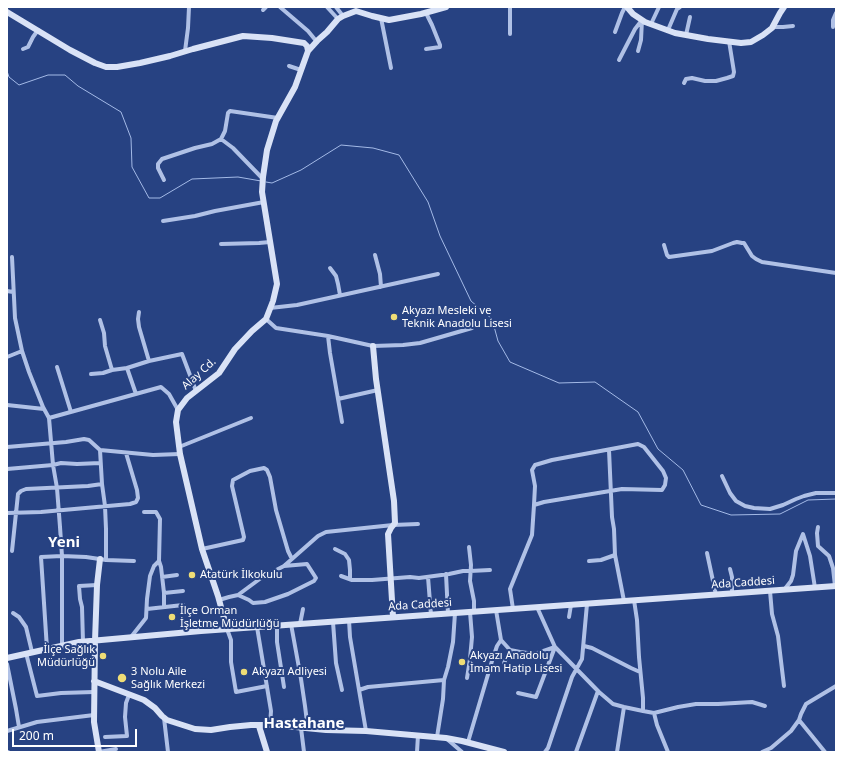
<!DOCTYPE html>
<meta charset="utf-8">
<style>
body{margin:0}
#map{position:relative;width:843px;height:759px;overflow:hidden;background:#274282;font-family:"Noto Sans",sans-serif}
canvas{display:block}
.frame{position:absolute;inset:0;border:8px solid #fff;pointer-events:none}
.scale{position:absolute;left:12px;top:729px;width:125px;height:18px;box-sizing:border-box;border:2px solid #fff;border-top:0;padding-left:5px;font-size:12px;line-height:14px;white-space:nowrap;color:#fff;-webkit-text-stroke:3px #274282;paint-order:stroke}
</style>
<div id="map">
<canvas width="843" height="759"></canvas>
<div class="frame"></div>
<div class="scale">200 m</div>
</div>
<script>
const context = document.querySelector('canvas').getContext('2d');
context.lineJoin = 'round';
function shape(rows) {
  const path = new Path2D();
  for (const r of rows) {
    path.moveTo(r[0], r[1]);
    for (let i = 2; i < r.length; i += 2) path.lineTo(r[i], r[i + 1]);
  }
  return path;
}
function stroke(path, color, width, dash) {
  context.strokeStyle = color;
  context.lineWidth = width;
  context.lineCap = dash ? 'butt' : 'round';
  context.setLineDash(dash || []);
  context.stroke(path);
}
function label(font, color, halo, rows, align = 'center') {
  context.font = font + ' "Noto Sans",sans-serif';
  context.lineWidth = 4;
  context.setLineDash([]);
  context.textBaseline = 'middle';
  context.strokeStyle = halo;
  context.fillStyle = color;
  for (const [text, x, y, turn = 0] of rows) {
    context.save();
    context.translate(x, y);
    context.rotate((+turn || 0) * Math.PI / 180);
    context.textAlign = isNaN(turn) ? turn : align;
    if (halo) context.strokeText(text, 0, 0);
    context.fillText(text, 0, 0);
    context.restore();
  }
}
const stream = shape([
 [7,71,9,77,19,85,48,75,65,75,78,86,121,112,131,138,132,167,149,198,160,198,192,179,238,177,261,181],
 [266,182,272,183,301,170,341,145,373,148,399,155,428,202,440,236,471,301,492,319,498,341,510,362,559,383,595,382,638,412,658,449,683,470,701,505,731,515,780,514,808,500,836,499]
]);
const street = shape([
 [280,7,308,31,317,42],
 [327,7,338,19],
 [336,7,343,16],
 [263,10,266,7],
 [381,18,391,68],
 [651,24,659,7],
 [773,27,783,27,793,26],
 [833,27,833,20,836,13],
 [668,30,677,9,680,7],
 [615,32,622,13,625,7],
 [510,34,510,7],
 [686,35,690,17],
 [23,49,28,47,33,37,38,30],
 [426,49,440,47,440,45,432,25,426,13],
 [185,51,188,28,189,7],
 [638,51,641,40,642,20],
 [619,60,635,29,642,20],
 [289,66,301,70],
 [684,83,686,79,692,78,705,81,716,81,727,78,733,76,734,72,729,41],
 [221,139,233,148,263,179],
 [164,180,158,168,158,164,162,159,195,148,212,144,221,139,225,131,228,113,230,111,278,118],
 [163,221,195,216,215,211,264,202],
 [221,244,259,243,270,242],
 [664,245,667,255,669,257,712,251,733,243,737,242,742,243,744,243,752,256,756,259,762,262,836,273],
 [375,255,380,274,381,287],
 [12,257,15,318,22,351,29,372,43,407,49,418,53,465,57,488,60,527,62,556,62,646],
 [330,268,336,276,338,284,340,295],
 [7,291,13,292],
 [270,308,297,305,438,274],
 [139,312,138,319,139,327,149,361],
 [266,319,276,328,328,336,373,346,403,345,420,343,472,328],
 [100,320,104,333,105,346,112,370],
 [328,336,330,353,342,422],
 [7,357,22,351],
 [57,367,71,412],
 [127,368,136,394],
 [91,374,103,373,112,370,127,368,149,361,182,354,196,391],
 [338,399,378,390],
 [7,405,44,409],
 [49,418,161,387,169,394,178,410],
 [7,447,66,442,84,439,89,440,100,450,153,455,180,454],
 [179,447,251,418],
 [100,450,102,484,105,506,106,529,106,560],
 [609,450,612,517,614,529,615,555,624,601],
 [7,469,53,465,61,463,77,464,100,463],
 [722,476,730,493,736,501,745,506,754,508,770,509,783,505,796,499,804,496,816,493,836,493],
 [7,513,41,512,130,504,136,502,138,498,137,490,126,453],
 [818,527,817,533,818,546,829,556,833,568,835,586],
 [469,547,471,565,470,581,474,601,474,612],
 [202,549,243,540,244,537,232,486,233,480,250,471,264,468,267,470,270,477,276,510,288,551,292,559],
 [335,549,345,554,349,560,350,570,350,579],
 [12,551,18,494,21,491,26,489,88,486,102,484],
 [707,553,716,595],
 [159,561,161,567,164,593,164,607],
 [589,561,601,560,615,555],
 [730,569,732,577,732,594],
 [446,574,448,614],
 [341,576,352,580,372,580,410,577,419,578,449,574,463,571,470,571,490,570],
 [162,577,177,575],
 [428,577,431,615],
 [784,590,791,581,793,575,796,551,803,534,810,556,815,588],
 [770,591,772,614,778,636,784,686],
 [164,593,183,591],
 [238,595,249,600,253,603,265,602,288,594,314,581,316,578,307,564,284,566],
 [219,600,229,597,238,595,261,578,284,566,318,536,326,532,393,525,418,524],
 [634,600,637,620,639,657,643,698,643,711,654,713,657,725,668,752],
 [537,607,555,647,599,692,613,704,624,707,643,711],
 [147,609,183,605],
 [513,609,510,589,532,535,534,505,535,486,532,470,535,465,552,460,638,444,644,447,663,471,666,478,665,485,662,490,622,489,544,502,534,505],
 [496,610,501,640,510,650,520,652,535,654,555,647],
 [13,613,19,617,26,627,32,652],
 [569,617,571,605],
 [349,620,350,637,366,731],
 [333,622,336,663,342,690],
 [291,624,301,679,305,706,307,722,305,729],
 [300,624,303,609],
 [277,625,277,642,284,687],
 [257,627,271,711,270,725],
 [227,629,231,640,231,662,236,692,267,686],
 [131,637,146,618,147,599,150,576,154,566,159,561,160,519,156,512,144,512],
 [83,642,82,607,80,599,79,586,97,585],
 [584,646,592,648,631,668,640,672],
 [47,649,41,557,62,556,86,557,106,560,134,561],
 [26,653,37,696,61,693,94,692],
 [504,663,510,650],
 [7,664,16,709,19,727],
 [467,678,470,659,472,637,470,612],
 [359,690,368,687,444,680],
 [518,693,536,697,555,647],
 [654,713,678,707,696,704,718,704,752,702,765,706],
 [164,718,168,752],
 [799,720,825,752],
 [301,728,304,752],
 [7,731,37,722,94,715],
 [105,737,127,736,125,717,126,703,129,695],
 [437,737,443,699,444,680,448,667,453,642,455,613],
 [447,739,462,752],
 [468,742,492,661,497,646,501,640],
 [7,752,8,752],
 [99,752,116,749],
 [417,752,418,735],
 [545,752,548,748,572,677,582,659,587,604],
 [576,752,598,691],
 [617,752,624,707],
 [762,752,771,748,791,731,799,720,801,714,806,704,836,686]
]);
const secondary = shape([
 [627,7,633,14,645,22,675,33,708,39,741,43,751,42,763,35,772,28,780,13,784,7],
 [7,12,70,50,95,63,106,67,117,67,140,63,170,56,193,49,243,36,272,38,304,43,307,46,308,51],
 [373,346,376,379,394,501,395,523,391,528,388,534,393,617],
 [227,629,218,596,202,549,180,454,176,422,178,410,187,398,219,373,235,349,252,331,266,319,273,301,277,284,262,192,263,177,267,150,276,121,295,87,308,51,318,40,327,32,338,19,343,16,356,11,372,16,389,20,421,14,446,7],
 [7,658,79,642,201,631,836,586],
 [94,681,144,700,155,708,162,716,167,720,195,729,211,730,230,727,251,725,275,725,326,730,366,731,446,738,462,741,504,752],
 [259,726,267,752],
 [99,752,94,722,95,641,97,585,100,559]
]);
const markers = [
 [394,317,4,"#efdd76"],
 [192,575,4,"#efdd76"],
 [172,617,4,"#efdd76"],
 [103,656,4,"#efdd76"],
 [462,662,4,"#efdd76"],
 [244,672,4,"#efdd76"],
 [122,678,5,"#efdd76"]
];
const poiNames = [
 ["Akyazı Mesleki ve",402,311],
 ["Teknik Anadolu Lisesi",402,324],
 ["Atatürk İlkokulu",200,575],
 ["İlçe Orman",180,611],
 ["İşletme Müdürlüğü",180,624],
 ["İlçe Sağlık",95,650,"right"],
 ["Müdürlüğü",95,663,"right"],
 ["Akyazı Anadolu",470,656],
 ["İmam Hatip Lisesi",470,669],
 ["3 Nolu Aile",131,672],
 ["Sağlık Merkezi",131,685],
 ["Akyazı Adliyesi",252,672]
];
const streetNames = [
 ["Alay Cd.",199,374,-42],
 ["Ada Caddesi",743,583,-4],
 ["Ada Caddesi",420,605,-4]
];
const districtNames = [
 ["Yeni",64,543],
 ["Hastahane",304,724]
];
stroke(stream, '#a4bae7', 1);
stroke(street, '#b0c1e6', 4);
stroke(secondary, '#d9e2f6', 6);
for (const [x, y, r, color] of markers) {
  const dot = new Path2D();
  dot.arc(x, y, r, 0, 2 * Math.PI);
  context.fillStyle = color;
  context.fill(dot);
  stroke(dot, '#274282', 1.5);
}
label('11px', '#fff', '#274282', poiNames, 'left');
label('11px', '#fff', '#274282', streetNames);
label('bold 15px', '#fff', '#274282', districtNames);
</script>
